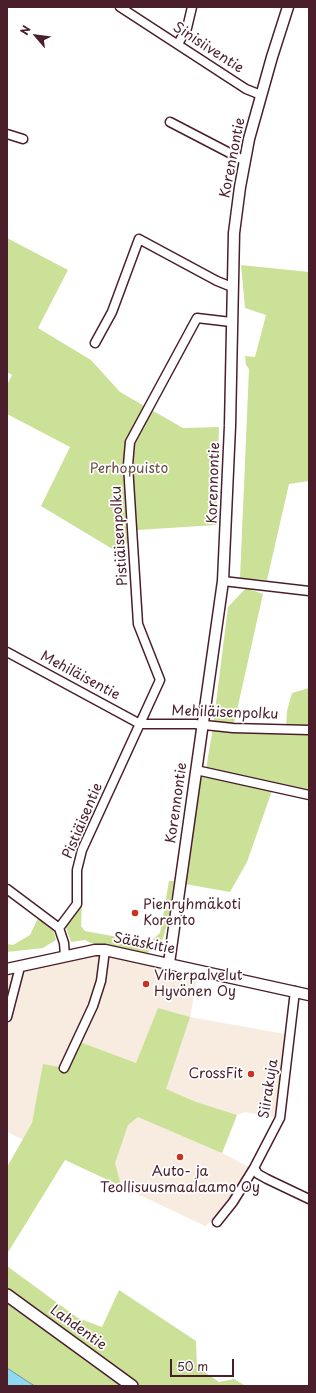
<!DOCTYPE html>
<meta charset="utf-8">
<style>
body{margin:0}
#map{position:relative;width:316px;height:1393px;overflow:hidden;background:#fff;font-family:"Playpen Sans",sans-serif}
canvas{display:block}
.frame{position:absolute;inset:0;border:8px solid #4a1f2b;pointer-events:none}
.north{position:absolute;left:16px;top:16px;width:40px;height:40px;-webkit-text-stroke:3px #fff;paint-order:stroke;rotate:298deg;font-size:11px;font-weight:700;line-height:16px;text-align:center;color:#4a1f2b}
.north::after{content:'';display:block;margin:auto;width:14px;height:18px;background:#4a1f2b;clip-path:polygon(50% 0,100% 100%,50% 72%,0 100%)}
.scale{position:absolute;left:170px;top:1359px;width:64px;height:18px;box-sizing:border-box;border:2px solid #4a1f2b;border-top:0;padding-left:5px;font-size:12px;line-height:14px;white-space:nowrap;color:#4a1f2b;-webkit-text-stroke:3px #fff;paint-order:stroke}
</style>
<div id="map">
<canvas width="316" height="1393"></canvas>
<div class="frame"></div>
<div class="north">N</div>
<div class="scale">50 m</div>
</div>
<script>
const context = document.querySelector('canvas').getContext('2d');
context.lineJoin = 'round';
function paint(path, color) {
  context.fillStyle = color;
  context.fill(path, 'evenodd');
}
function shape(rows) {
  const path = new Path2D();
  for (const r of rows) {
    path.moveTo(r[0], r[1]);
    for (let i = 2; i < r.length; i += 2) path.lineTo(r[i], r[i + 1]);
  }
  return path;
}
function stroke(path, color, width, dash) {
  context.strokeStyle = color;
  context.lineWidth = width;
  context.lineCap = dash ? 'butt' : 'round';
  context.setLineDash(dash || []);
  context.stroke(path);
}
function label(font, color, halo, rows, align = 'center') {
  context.font = font + ' "Playpen Sans",sans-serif';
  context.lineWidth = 3.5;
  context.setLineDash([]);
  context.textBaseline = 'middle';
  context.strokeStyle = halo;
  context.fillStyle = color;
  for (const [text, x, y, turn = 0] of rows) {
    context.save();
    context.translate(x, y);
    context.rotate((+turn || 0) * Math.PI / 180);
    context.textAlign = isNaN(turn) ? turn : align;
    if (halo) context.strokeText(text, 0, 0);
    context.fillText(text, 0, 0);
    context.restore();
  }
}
const built = shape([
 [95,950,199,970,190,1017,285,1034,277,1118,245,1112,237,1115,222,1153,251,1168,219,1215,205,1226,7,1132,7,969]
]);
const green = shape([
 [7,238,68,270,38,328,91,360,120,392,183,428,219,427,216,525,137,530,119,553,41,506,70,447,7,414,7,385,12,375,7,372],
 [241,265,309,272,309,481,289,484,267,580,240,578,249,369,246,365,245,356,255,357,266,315,245,308],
 [246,588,263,594,233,728,286,729,287,711,292,693,309,688,309,792,274,785,247,862,230,892,185,884,200,779,205,775,213,727,228,607],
 [169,881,174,881,168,921,162,942,157,947,151,947,148,953,93,944,85,940,71,942,64,922,77,904,82,904,81,926,85,931,145,942,151,941,160,933],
 [38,918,53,929,56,940,43,948,7,952,7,944,13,945,30,935],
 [158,1008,190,1017,166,1089,196,1102,237,1115,222,1153,138,1117,128,1125,115,1163,121,1186,65,1160,7,1254,7,1167,32,1123,43,1064,64,1068,77,1041,136,1063],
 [7,1266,78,1318,102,1327,119,1290,196,1341,197,1367,219,1382,234,1379,246,1386,35,1386,7,1368]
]);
const water = shape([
 [7,1368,30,1383,35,1386,7,1386,7,1368]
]);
const minor = shape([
 [120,7,246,89,261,95],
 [178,44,187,28,192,7],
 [170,122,245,161],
 [7,134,23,139],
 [95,343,112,312,139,239,217,281,232,287],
 [223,581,309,591],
 [7,652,140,724,195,724,233,728,309,730],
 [196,770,309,795],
 [7,889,59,928,64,943,65,956],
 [59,928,77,904,77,870,82,850,160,680,138,624,128,465,130,442,197,318,231,322],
 [7,1017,20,967],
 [64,1068,93,1006,101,981,105,950],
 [254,1168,258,1174,267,1179,309,1199],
 [217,1222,233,1202,254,1168,280,1118,295,991]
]);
const tertiary = shape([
 [169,963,223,581,230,426,234,233,240,187,249,139,272,57,288,7],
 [7,969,95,950,105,950,309,995]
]);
const secondary = shape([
 [7,1295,132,1386]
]);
const markers = [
 [135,913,4,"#c8321e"],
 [146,984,4,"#c8321e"],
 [251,1074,4,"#c8321e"],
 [180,1157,4,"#c8321e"]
];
const streetNames = [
 ["Sinisiiventie",208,48,33],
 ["Korennontie",233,158,-79],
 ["Korennontie",214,483,-88],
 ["Pistiäisenpolku",120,536,-94],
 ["Mehiläisentie",80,676,28],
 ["Mehiläisenpolku",225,713,2],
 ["Korennontie",177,803,-82],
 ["Pistiäisentie",83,821,-67],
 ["Sääskitie",144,944,11],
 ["Siirakuja",269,1089,-81],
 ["Lahdentie",78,1328,36]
];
const parkNames = [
 ["Perhopuisto",129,469]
];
const poiNames = [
 ["Pienryhmäkoti",143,905],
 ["Korento",143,921],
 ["Viherpalvelut",154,976],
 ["Hyvönen Oy",154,992],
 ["CrossFit",243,1074,"right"],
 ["Auto- ja",180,1172,"center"],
 ["Teollisuusmaalaamo Oy",180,1188,"center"]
];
paint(built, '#f7ecdf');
paint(green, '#cbe197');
paint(water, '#8fd9f0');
stroke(water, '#738fa1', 1);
stroke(minor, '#4a1f2b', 11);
stroke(tertiary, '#4a1f2b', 13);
stroke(secondary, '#4a1f2b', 14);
stroke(minor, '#fff', 8);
stroke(tertiary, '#fff', 10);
stroke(secondary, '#fff', 11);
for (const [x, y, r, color] of markers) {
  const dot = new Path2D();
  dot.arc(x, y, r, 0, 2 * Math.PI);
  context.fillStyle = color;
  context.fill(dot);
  stroke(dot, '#fff', 1.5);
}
label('14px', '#4a1f2b', '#fff', streetNames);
label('14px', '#6a5046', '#fff', parkNames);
label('14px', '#4a1f2b', '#fff', poiNames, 'left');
</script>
